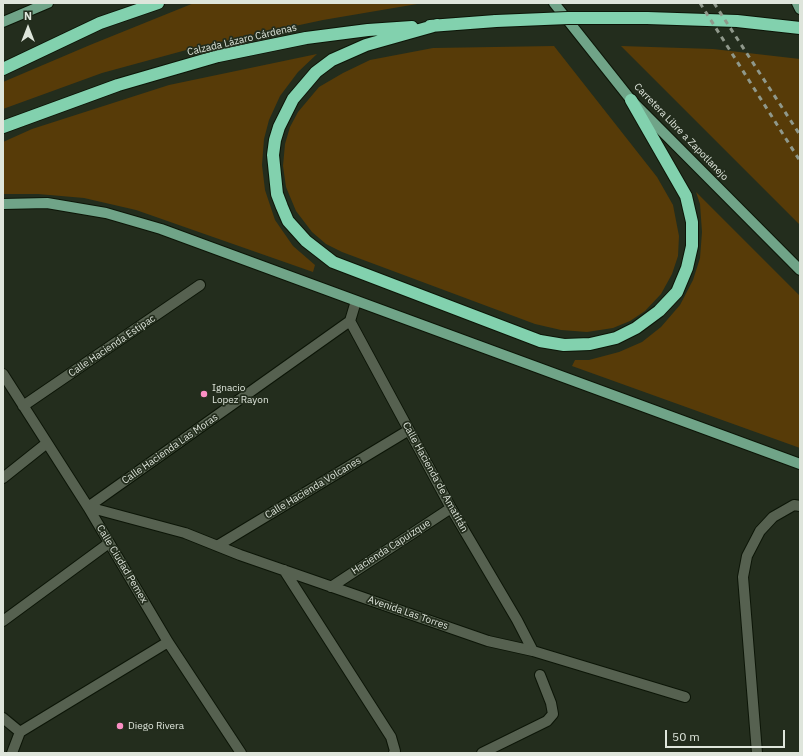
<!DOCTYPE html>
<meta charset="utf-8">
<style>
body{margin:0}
#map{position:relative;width:803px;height:756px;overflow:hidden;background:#232d1d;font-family:"IBM Plex Sans",sans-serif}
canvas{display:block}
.frame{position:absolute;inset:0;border:4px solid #dee5db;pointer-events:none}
.north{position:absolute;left:8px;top:8px;width:40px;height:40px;-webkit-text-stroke:3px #232d1d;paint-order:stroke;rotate:0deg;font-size:11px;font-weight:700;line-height:16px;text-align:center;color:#dee5db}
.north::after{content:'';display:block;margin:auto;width:14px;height:18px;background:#dee5db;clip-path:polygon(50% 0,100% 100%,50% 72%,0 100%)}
.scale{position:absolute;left:665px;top:730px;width:120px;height:18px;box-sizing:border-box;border:2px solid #dee5db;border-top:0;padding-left:5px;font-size:12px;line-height:14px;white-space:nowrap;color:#dee5db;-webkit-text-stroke:3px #232d1d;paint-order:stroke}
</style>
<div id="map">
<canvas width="803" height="756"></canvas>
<div class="frame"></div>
<div class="north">N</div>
<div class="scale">50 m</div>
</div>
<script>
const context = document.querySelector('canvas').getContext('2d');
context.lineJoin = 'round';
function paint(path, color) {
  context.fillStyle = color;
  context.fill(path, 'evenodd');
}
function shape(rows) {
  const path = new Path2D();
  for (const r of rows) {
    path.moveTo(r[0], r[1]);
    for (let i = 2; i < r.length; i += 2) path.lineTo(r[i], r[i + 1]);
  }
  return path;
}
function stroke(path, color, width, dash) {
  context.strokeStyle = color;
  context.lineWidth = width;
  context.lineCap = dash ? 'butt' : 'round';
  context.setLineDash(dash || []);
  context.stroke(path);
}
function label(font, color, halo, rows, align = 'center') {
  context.font = font + ' "IBM Plex Sans",sans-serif';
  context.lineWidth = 3.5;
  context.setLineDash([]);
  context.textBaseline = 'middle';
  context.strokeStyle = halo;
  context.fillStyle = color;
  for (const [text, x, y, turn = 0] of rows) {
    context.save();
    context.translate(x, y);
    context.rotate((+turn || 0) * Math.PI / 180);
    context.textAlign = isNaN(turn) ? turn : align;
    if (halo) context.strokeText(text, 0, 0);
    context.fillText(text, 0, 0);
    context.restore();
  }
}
const green = shape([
 [194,3,423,3,323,20,201,46,102,73,3,109,3,82,90,45],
 [554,46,657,177,673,205,679,236,678,256,672,274,661,294,645,311,630,321,613,328,587,332,561,330,535,324,342,252,326,244,312,232,296,211,286,187,283,166,285,144,290,127,298,112,319,87,343,73,370,60,433,48],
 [621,46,713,49,800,59,800,225],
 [317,54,298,72,280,96,269,120,264,139,262,165,265,190,275,220,293,246,315,265,313,272,136,210,84,198,38,194,3,194,3,142,32,129,169,85],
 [696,192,800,296,800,448,572,366,575,360,589,360,619,352,642,342,661,327,680,305,693,280,700,258,702,232,700,204]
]);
const minor = shape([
 [356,301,350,321,451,508,517,620,533,651],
 [3,374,88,507,168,642,241,753],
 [23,406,200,285],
 [3,478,47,443],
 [88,507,185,533,240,555,488,641,533,651,685,697],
 [88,507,350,321],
 [217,546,409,430],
 [284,570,391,737,395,751,394,753],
 [331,587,451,508],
 [3,621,109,543],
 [3,718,20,732],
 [20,732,168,642],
 [12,753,20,732],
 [482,753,547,721,553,714,551,703,540,675],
 [757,753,743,577,747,556,760,531,773,517,794,505,800,506]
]);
const major = shape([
 [554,3,631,100,800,270],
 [797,3,800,9],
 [3,22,48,3],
 [3,204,47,203,106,213,161,229,800,464]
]);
const highway = shape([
 [647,18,737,21,800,28],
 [437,25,366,45,332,60,316,72,293,99,279,127,275,140,273,155,277,194,282,207,288,221,306,241,333,262,540,341,564,345,590,344,616,338,636,328,659,311,677,292,687,268,692,246,692,222,686,196,631,100],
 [430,26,496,21],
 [3,69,100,23,158,3],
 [3,127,118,85,218,56,306,38,368,30,412,27]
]);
const rail = shape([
 [700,3,800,161],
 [714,3,800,135]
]);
const highwayBridge = shape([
 [496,21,568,18,647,18]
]);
const markers = [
 [204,394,4,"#fb8fc4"],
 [120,726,4,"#fb8fc4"]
];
const streetNames = [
 ["Calzada Lázaro Cárdenas",242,40,-13],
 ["Carretera Libre a Zapotlanejo",681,132,46],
 ["Calle Hacienda Estipac",112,346,-34],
 ["Calle Hacienda Las Moras",170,449,-35],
 ["Calle Hacienda de Amatitán",435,477,61],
 ["Calle Hacienda Volcanes",313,488,-31],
 ["Hacienda Capuizque",391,547,-33],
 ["Calle Ciudad Pemex",122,564,59],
 ["Avenida Las Torres",408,613,19]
];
const poiNames = [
 ["Ignacio",212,388],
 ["Lopez Rayon",212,400],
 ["Diego Rivera",128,726]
];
paint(green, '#573b08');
stroke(minor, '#0c1507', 12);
stroke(major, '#0c1507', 12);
stroke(highway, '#0c1507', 14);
stroke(minor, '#566150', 10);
stroke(major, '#70a488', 10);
stroke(highway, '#82d1ae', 12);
stroke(rail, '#8f988b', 3, [5, 5]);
stroke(highwayBridge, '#0c1507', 14, []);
stroke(highwayBridge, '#82d1ae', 12);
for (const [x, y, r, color] of markers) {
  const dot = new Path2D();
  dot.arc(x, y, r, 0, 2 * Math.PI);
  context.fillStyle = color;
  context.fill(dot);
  stroke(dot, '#232d1d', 1.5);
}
label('10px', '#dee5db', '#232d1d', streetNames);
label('10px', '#dee5db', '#232d1d', poiNames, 'left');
</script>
